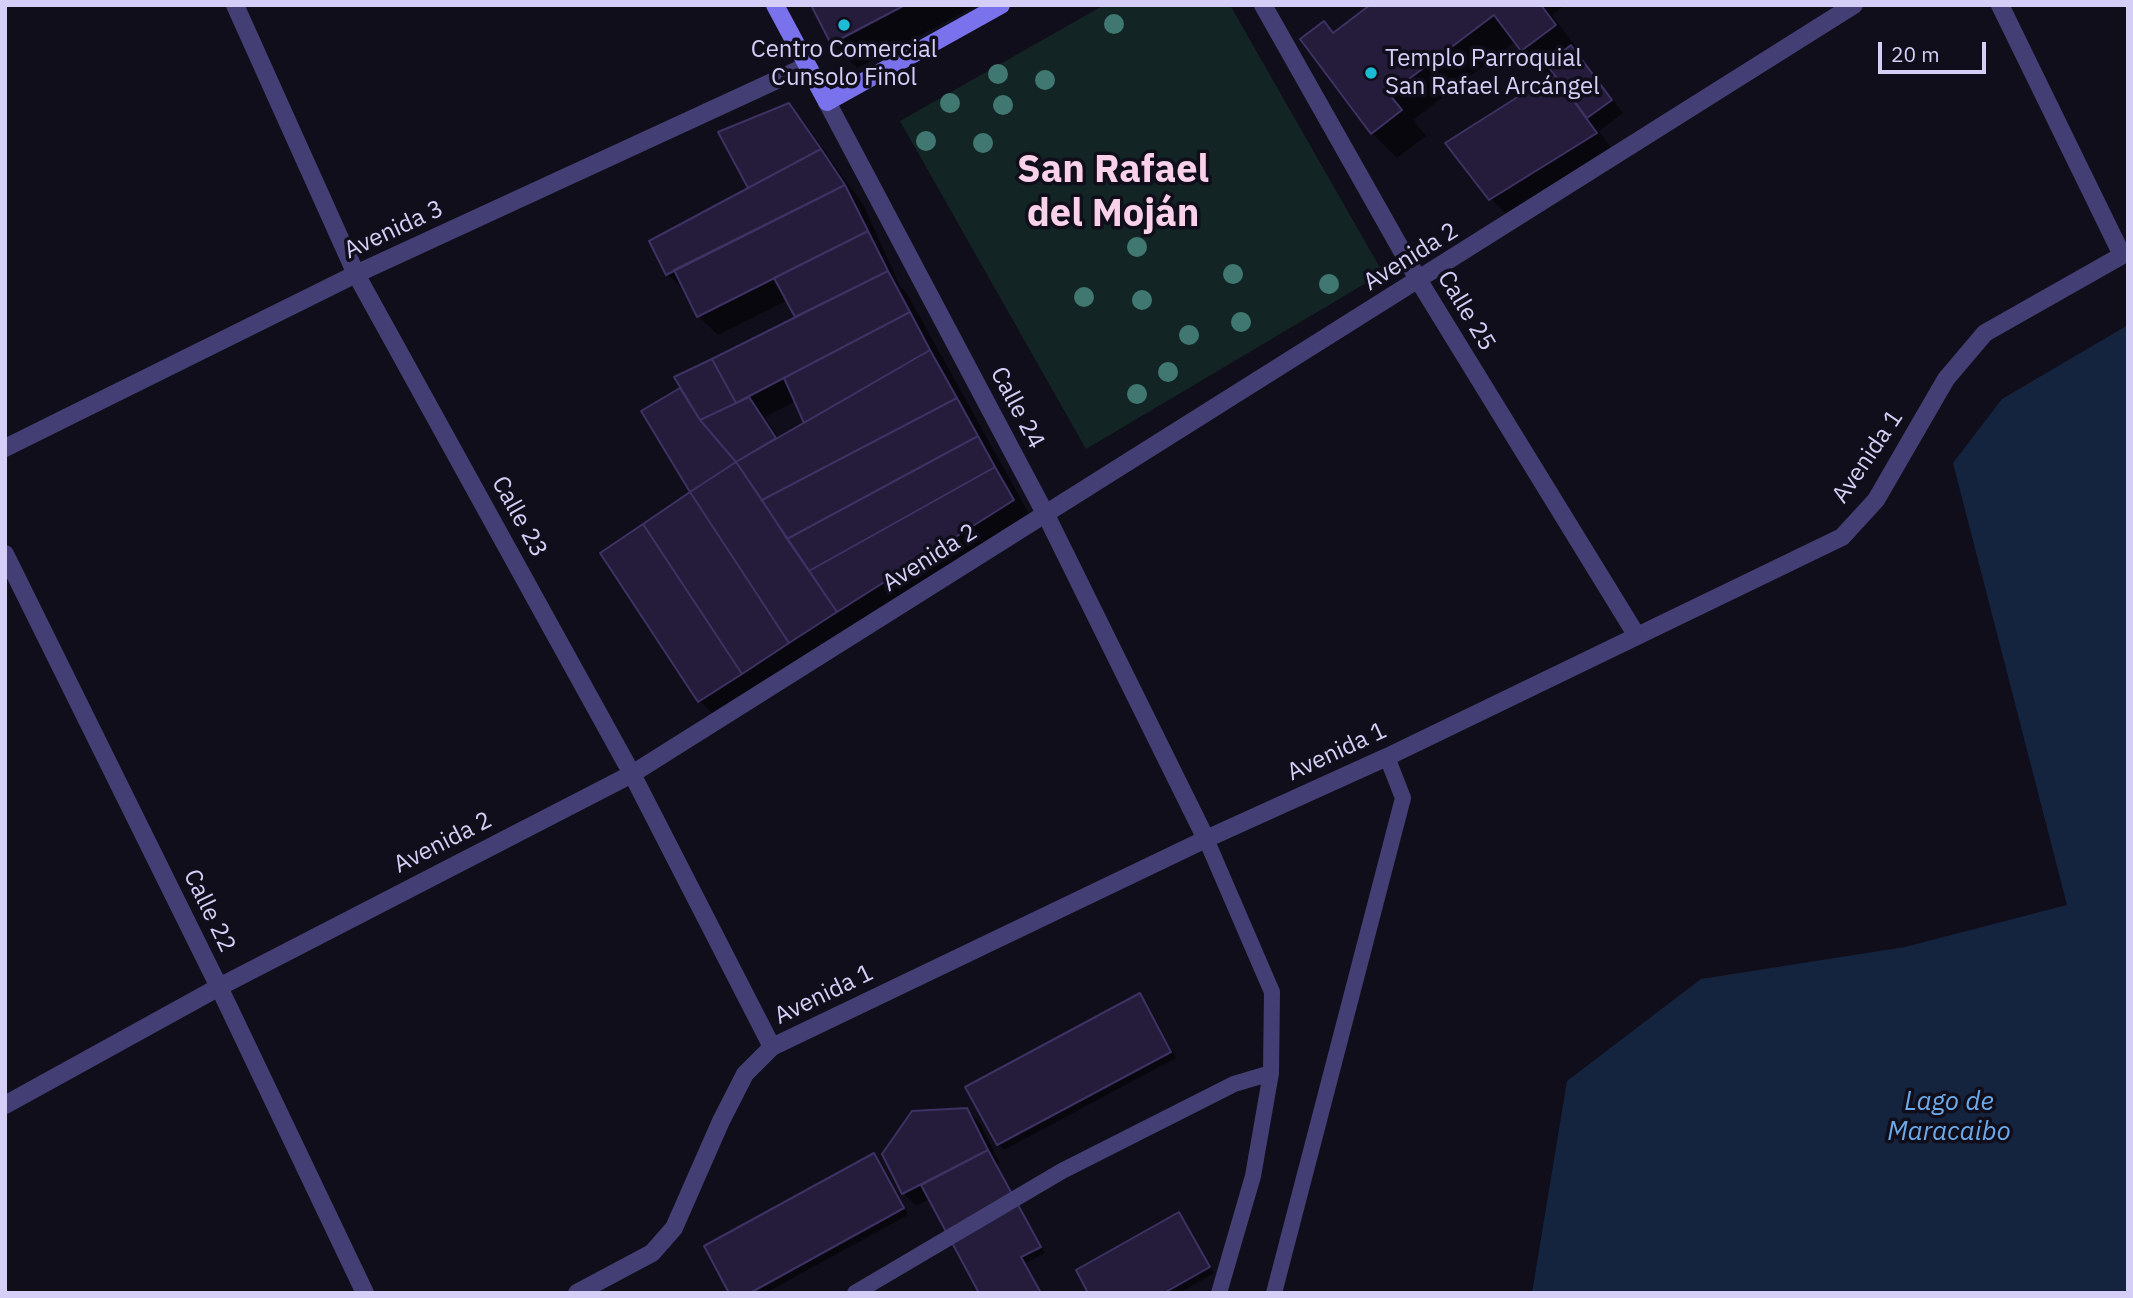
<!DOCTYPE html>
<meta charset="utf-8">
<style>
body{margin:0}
#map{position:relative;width:2133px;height:1298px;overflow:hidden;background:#110e1b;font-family:"IBM Plex Sans",sans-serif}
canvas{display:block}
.frame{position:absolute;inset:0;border:7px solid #d5cff8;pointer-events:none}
.scale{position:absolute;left:1878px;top:42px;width:108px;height:32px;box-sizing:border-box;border:4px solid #d5cff8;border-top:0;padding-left:9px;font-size:21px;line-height:24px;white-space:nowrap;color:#d5cff8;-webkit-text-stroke:5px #110e1b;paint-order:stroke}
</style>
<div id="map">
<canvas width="2133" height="1298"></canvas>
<div class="frame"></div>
<div class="scale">20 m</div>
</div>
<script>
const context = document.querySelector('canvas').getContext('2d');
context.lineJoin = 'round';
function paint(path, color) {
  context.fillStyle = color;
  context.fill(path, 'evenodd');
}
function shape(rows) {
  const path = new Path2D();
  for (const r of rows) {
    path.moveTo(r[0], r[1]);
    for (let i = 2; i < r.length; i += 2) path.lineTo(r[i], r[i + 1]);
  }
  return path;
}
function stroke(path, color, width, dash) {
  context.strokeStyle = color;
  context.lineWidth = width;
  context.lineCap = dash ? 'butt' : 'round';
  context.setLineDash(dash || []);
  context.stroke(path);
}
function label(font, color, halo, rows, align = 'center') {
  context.font = font + ' "IBM Plex Sans",sans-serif';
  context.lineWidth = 7;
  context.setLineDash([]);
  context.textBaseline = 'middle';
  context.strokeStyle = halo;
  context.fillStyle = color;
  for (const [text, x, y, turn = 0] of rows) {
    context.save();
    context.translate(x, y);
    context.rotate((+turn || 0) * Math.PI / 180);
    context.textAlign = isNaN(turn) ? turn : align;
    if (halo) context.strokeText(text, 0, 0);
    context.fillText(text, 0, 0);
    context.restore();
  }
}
const green = shape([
 [1104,5,1230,5,1383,273,1086,449,900,121]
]);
const water = shape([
 [2128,325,2128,1293,1532,1293,1567,1081,1701,979,1905,947,2067,905,1953,463,2002,399]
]);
const shadow = shape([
 [813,5,978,5,857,68,832,43],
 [1373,5,1565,5,1552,15,1579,51,1577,53,1623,113,1599,131,1615,153,1510,218,1491,199,1448,144,1557,75,1553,71,1548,75,1516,41,1413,120,1426,136,1397,158,1372,133,1324,23,1335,34],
 [788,105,801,118,864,206,900,286,906,292,1032,519,719,720,700,701,602,553,693,493,644,411,798,318,788,300,718,335,698,316,688,294,667,274,751,188,720,133],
 [796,401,806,424,779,439,765,417],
 [1140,995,1146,1001,1176,1058,1004,1150,998,1144],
 [967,1110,980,1123,1000,1163,997,1165,1045,1253,1026,1263,1042,1293,981,1293,930,1199,916,1206,903,1193],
 [874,1155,880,1161,908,1215,766,1293,731,1293],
 [1179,1214,1185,1220,1214,1273,1180,1293,1090,1293]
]);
const building = shape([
 [811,5,905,5,831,44,811,5],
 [1370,5,1541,5,1556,25,1521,51,1494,15,1389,94,1402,110,1371,134,1300,39,1324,21,1333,33,1370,5],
 [1571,45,1612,100,1587,118,1546,64,1571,45],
 [1554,74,1597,133,1489,200,1445,143,1554,74],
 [789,103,821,149,748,188,718,132,789,103],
 [821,149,845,185,666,275,649,241,821,149],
 [845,185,868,231,697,317,674,270,845,185],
 [868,231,888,271,795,317,774,278,868,231],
 [888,271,910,312,736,403,712,359,888,271],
 [910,312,930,350,804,423,784,378,910,312],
 [930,350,957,398,762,500,736,462,930,350],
 [712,359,736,403,700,420,674,377,712,359],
 [680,388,700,420,736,462,690,492,641,411,680,388],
 [749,397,776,438,736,462,700,420,749,397],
 [957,398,978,436,787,539,762,500,957,398],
 [978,436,995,467,809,571,787,539,978,436],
 [736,462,837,612,789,643,690,492,736,462],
 [995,467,1014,500,837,612,809,571,995,467],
 [690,492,789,643,742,674,643,524,690,492],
 [643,524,742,674,698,702,600,553,643,524],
 [1140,993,1171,1052,997,1145,965,1087,1140,993],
 [967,1108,988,1150,902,1194,882,1154,912,1111,967,1108],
 [988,1150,1041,1247,1021,1257,1041,1293,979,1293,921,1185,988,1150],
 [874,1153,904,1208,750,1293,729,1293,704,1246,874,1153],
 [1179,1212,1210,1267,1164,1293,1088,1293,1076,1270,1179,1212]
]);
const lane = shape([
 [1206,839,1272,992,1271,1073,1253,1176,1219,1293],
 [855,1293,1062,1171,1234,1084,1271,1073],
 [1274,1293,1403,798,1387,757]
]);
const street = shape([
 [235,5,356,274,632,774,772,1047],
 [1263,5,1419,281,1637,636],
 [2000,5,2122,255],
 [827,102,1046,515,1206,839],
 [5,448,356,274,807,66],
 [5,554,219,987,365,1293],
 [5,1105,219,987,632,774,1854,5],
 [577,1293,652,1253,674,1228,721,1121,745,1074,772,1047,1206,839,1387,757,1842,537,1876,500,1946,379,1985,333,2128,252]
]);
const secondary = shape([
 [775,5,827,102,1001,5]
]);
const trees = [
 [1114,24],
 [998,74],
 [1045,80],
 [950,103],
 [1003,105],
 [926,141],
 [983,143],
 [1137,247],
 [1233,274],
 [1329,284],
 [1084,297],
 [1142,300],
 [1241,322],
 [1189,335],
 [1168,372],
 [1137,394]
];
const markers = [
 [844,25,7,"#1dbcd6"],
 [1371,73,7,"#1dbcd6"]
];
const poiNames = [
 ["Centro Comercial",844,50],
 ["Cunsolo Finol",844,78],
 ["Templo Parroquial",1385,59,"left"],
 ["San Rafael Arcángel",1385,87,"left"]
];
const streetNames = [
 ["Avenida 3",394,230,-25],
 ["Avenida 2",1411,257,-32],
 ["Calle 25",1466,311,59],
 ["Calle 24",1017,408,62],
 ["Avenida 1",1868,457,-56],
 ["Calle 23",519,517,61],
 ["Avenida 2",930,558,-32],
 ["Avenida 1",1337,752,-25],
 ["Avenida 2",443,843,-27],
 ["Calle 22",209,911,64],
 ["Avenida 1",824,995,-26]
];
const waterNames = [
 ["Lago de",1949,1102],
 ["Maracaibo",1949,1132]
];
const townNames = [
 ["San Rafael",1113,171],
 ["del Moján",1113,215]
];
paint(green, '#122424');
paint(water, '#14243f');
paint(shadow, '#0007');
paint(building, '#241c3a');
stroke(building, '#3d3263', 2);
stroke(lane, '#433f74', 16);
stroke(street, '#433f74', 18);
stroke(secondary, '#7a72ec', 18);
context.fillStyle = '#407871';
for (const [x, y] of trees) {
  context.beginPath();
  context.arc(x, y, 10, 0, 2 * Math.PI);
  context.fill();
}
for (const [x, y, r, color] of markers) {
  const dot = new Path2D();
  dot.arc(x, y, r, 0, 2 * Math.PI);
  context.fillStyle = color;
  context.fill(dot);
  stroke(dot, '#110e1b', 2.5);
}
label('24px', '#d5cff8', '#110e1b', poiNames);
label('24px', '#d5cff8', '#110e1b', streetNames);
label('italic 26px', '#6baaeb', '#110e1b', waterNames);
label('bold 38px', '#f9d1e8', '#110e1b', townNames);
</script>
